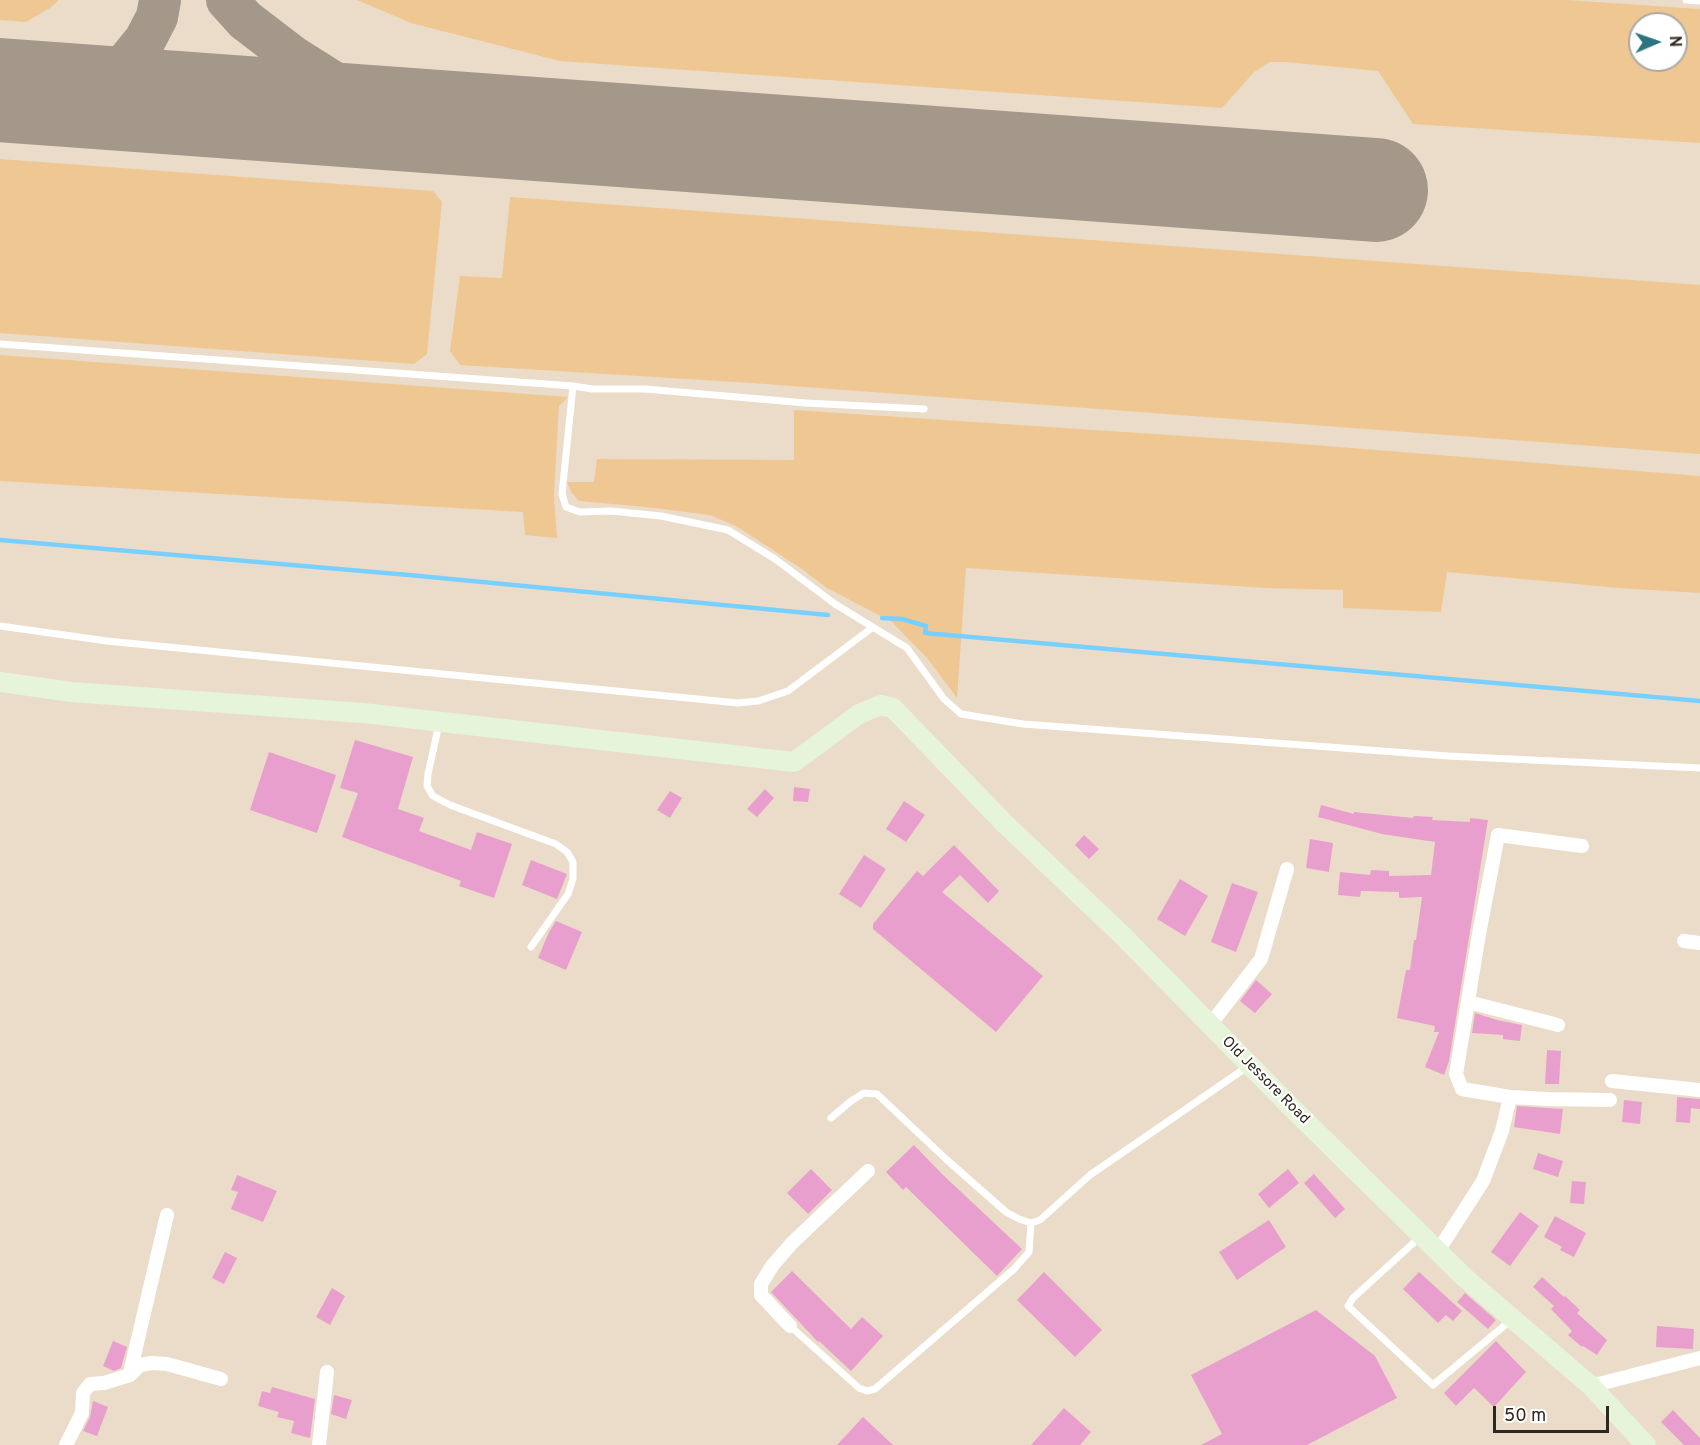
<!DOCTYPE html>
<style>
body{margin:0}
#map{position:relative;width:1700px;height:1445px;overflow:hidden;background:#ebdcc9;font-family:Overpass,sans-serif}
canvas{display:block}
.north{position:absolute;left:1628px;top:12px;width:60px;height:60px;box-sizing:border-box;background:#fff;border:2px solid #aba9a6;border-radius:50%;rotate:88deg;font-size:16px;font-weight:700;line-height:24px;text-align:center;color:#2d2720}
.north::after{content:'';display:block;margin:auto;width:21px;height:27px;background:#2c747e;clip-path:polygon(50% 0,100% 100%,50% 72%,0 100%)}
.scale{position:absolute;left:1493px;top:1406px;width:116px;height:27px;box-sizing:border-box;border:3px solid #2d2720;border-top:0;padding-left:8px;font-size:18px;line-height:21px;white-space:nowrap;color:#2d2720;-webkit-text-stroke:4px #fff;paint-order:stroke}
</style>
<div id="map">
<canvas width="1700" height="1445"></canvas>
<div class="north">N</div>
<div class="scale">50 m</div>
</div>
<script>
const context = document.querySelector('canvas').getContext('2d');
context.lineJoin = 'round';
function paint(path, color) {
  context.fillStyle = color;
  context.fill(path, 'evenodd');
}
function shape(rows) {
  const path = new Path2D();
  for (const r of rows) {
    path.moveTo(r[0], r[1]);
    for (let i = 2; i < r.length; i += 2) path.lineTo(r[i], r[i + 1]);
  }
  return path;
}
function stroke(path, color, width, dash) {
  context.strokeStyle = color;
  context.lineWidth = width;
  context.lineCap = dash ? 'butt' : 'round';
  context.setLineDash(dash || []);
  context.stroke(path);
}
function label(font, color, halo, rows, align = 'center') {
  context.font = font + ' Overpass,sans-serif';
  context.lineWidth = 4.5;
  context.setLineDash([]);
  context.textBaseline = 'middle';
  context.strokeStyle = halo;
  context.fillStyle = color;
  for (const [text, x, y, turn = 0] of rows) {
    context.save();
    context.translate(x, y);
    context.rotate((+turn || 0) * Math.PI / 180);
    context.textAlign = isNaN(turn) ? turn : align;
    if (halo) context.strokeText(text, 0, 0);
    context.fillText(text, 0, 0);
    context.restore();
  }
}
const green = shape([
 [0,0,59,0,50,8,26,22,0,20],
 [357,0,1567,0,1700,9,1700,143,1413,124,1378,71,1286,62,1270,62,1254,72,1222,108,560,61,411,23],
 [1640,24,1676,24,1676,60,1640,60],
 [0,159,433,191,442,202,427,354,414,364,0,333],
 [510,197,1700,285,1700,454,752,383,460,365,450,351,460,276,502,278],
 [0,355,568,397,559,406,554,496,557,538,525,535,523,512,0,481],
 [794,410,1289,443,1700,476,1700,593,1619,588,1447,572,1441,612,1343,608,1343,590,1266,588,966,568,957,698,927,658,892,622,827,588,799,567,736,526,710,515,646,507,579,501,572,493,567,482,594,482,597,459,794,460]
]);
const stream = shape([
 [0,540,409,575,828,615],
 [882,618,902,619,926,626,925,633,1700,701]
]);
const taxiway = shape([
 [227,0,245,20,292,56,338,85,374,104,438,122],
 [56,94,83,87,105,77,128,61,145,40,157,17,160,0]
]);
const runway = shape([
 [0,90,1376,190]
]);
const building = shape([
 [355,740,413,757,398,809,424,818,419,831,471,850,477,832,512,844,494,898,459,886,461,881,342,837,358,793,340,788],
 [269,752,336,775,317,833,250,810],
 [794,787,810,789,808,802,793,801],
 [765,789,774,798,757,817,747,809],
 [670,791,682,798,670,818,657,810],
 [904,801,925,815,906,842,886,829],
 [1321,805,1354,814,1354,812,1413,818,1414,816,1433,817,1432,820,1470,822,1470,818,1488,820,1449,1061,1444,1075,1425,1067,1439,1032,1434,1032,1435,1026,1397,1018,1406,970,1410,970,1414,940,1416,940,1422,897,1399,898,1399,892,1361,891,1360,897,1338,895,1340,872,1370,875,1371,870,1389,871,1389,876,1431,875,1435,842,1382,834,1318,817],
 [1084,835,1099,849,1089,859,1075,845],
 [1310,839,1333,843,1329,872,1306,868],
 [954,845,999,891,988,903,960,875,942,892,1043,976,996,1032,873,929,873,924,917,871,923,876],
 [864,855,886,869,861,908,839,894],
 [531,860,567,874,557,899,522,885],
 [1180,879,1208,896,1185,936,1157,919],
 [1232,883,1258,892,1236,952,1211,942],
 [556,921,582,932,566,970,538,958,549,932],
 [1256,980,1272,994,1255,1013,1240,1001],
 [1475,1013,1497,1020,1522,1025,1520,1041,1503,1039,1503,1035,1472,1033],
 [1547,1050,1561,1051,1559,1084,1545,1084],
 [1677,1097,1700,1099,1700,1109,1691,1108,1690,1123,1676,1122],
 [1624,1100,1642,1102,1640,1124,1622,1122],
 [1517,1106,1563,1109,1560,1134,1514,1127],
 [914,1145,942,1174,1022,1249,997,1276,906,1187,903,1190,886,1172],
 [1538,1153,1563,1161,1558,1177,1533,1169],
 [811,1169,832,1190,808,1214,787,1193],
 [1288,1169,1299,1183,1269,1208,1258,1194],
 [1314,1174,1345,1209,1335,1218,1304,1183],
 [237,1175,277,1191,263,1222,231,1209,238,1192,231,1190],
 [1572,1181,1586,1182,1584,1204,1570,1203],
 [1520,1212,1539,1226,1510,1266,1491,1252],
 [1555,1216,1586,1233,1574,1257,1560,1250,1562,1247,1544,1237],
 [1269,1220,1286,1247,1237,1280,1219,1252],
 [225,1252,237,1258,224,1284,212,1278],
 [792,1271,851,1329,862,1317,883,1336,851,1371,819,1341,818,1342,771,1292],
 [1044,1272,1102,1330,1075,1357,1017,1300],
 [1419,1272,1462,1311,1453,1321,1446,1315,1438,1323,1403,1289],
 [1542,1277,1564,1297,1565,1296,1580,1310,1577,1313,1607,1340,1597,1355,1583,1346,1582,1347,1568,1335,1572,1331,1551,1309,1554,1306,1533,1287],
 [332,1288,345,1296,330,1325,316,1317],
 [1465,1293,1496,1320,1488,1329,1457,1302],
 [1316,1310,1375,1356,1397,1398,1307,1445,1201,1445,1222,1434,1191,1375],
 [1657,1326,1694,1329,1693,1349,1656,1347],
 [113,1341,127,1347,121,1368,114,1371,103,1366],
 [1496,1341,1526,1372,1494,1407,1474,1388,1456,1406,1444,1393],
 [272,1387,315,1399,310,1438,291,1433,294,1421,277,1417,279,1412,258,1406,262,1391,270,1393],
 [334,1395,352,1400,346,1419,331,1414],
 [93,1401,108,1407,97,1436,83,1431,90,1417],
 [1064,1408,1091,1432,1080,1445,1031,1445],
 [1673,1410,1700,1438,1700,1445,1684,1445,1661,1422],
 [863,1417,893,1445,837,1445]
]);
const lane = shape([
 [1686,0,1700,1],
 [0,344,573,386,562,494,566,507,580,512,611,511,661,516,728,530,775,559,835,604,907,648,944,699,961,714,1023,724,1448,756,1700,768],
 [573,386,592,389,645,389,806,403,924,409],
 [0,626,107,641,738,703,758,701,788,691,873,627],
 [439,724,428,774,427,786,433,796,450,805,556,844,567,852,573,862,573,879,568,894,531,947],
 [831,1118,851,1101,864,1093,877,1094,947,1160,1006,1212,1019,1219,1031,1223,1040,1220,1090,1175,1247,1067],
 [1420,1237,1353,1298,1348,1306,1433,1385,1510,1321],
 [790,1326,859,1388,867,1391,875,1389,1014,1269,1029,1252,1031,1223]
]);
const street = shape([
 [1684,941,1700,943],
 [1468,1002,1558,1025],
 [1210,1025,1261,959,1287,869],
 [1612,1081,1700,1090],
 [1510,1097,1547,1099,1610,1100],
 [1438,1251,1483,1181,1502,1131,1510,1097,1462,1089,1456,1074,1479,934,1498,835,1582,846],
 [790,1326,761,1295,761,1284,772,1266,792,1243,868,1171],
 [130,1373,167,1215],
 [1591,1386,1700,1358],
 [66,1445,82,1413,83,1393,90,1384,104,1383,130,1375,140,1365,152,1363,167,1364,221,1379],
 [319,1445,327,1372]
]);
const secondary = shape([
 [0,682,71,692,363,713,794,762,859,714,881,705,893,708,1004,823,1122,935,1291,1107,1464,1277,1591,1386,1646,1445]
]);
const streetNames = [
 ["Old Jessore Road",1265,1081,45]
];
paint(green, '#efc792');
stroke(stream, '#79d0fe', 4.5);
stroke(taxiway, '#a4988a', 42);
stroke(runway, '#a4988a', 104);
paint(building, '#e99fcd');
stroke(lane, '#fff', 7);
stroke(street, '#fff', 14);
stroke(secondary, '#e6f4d9', 20);
label('15px', '#2d2720', '#fff', streetNames);
</script>
